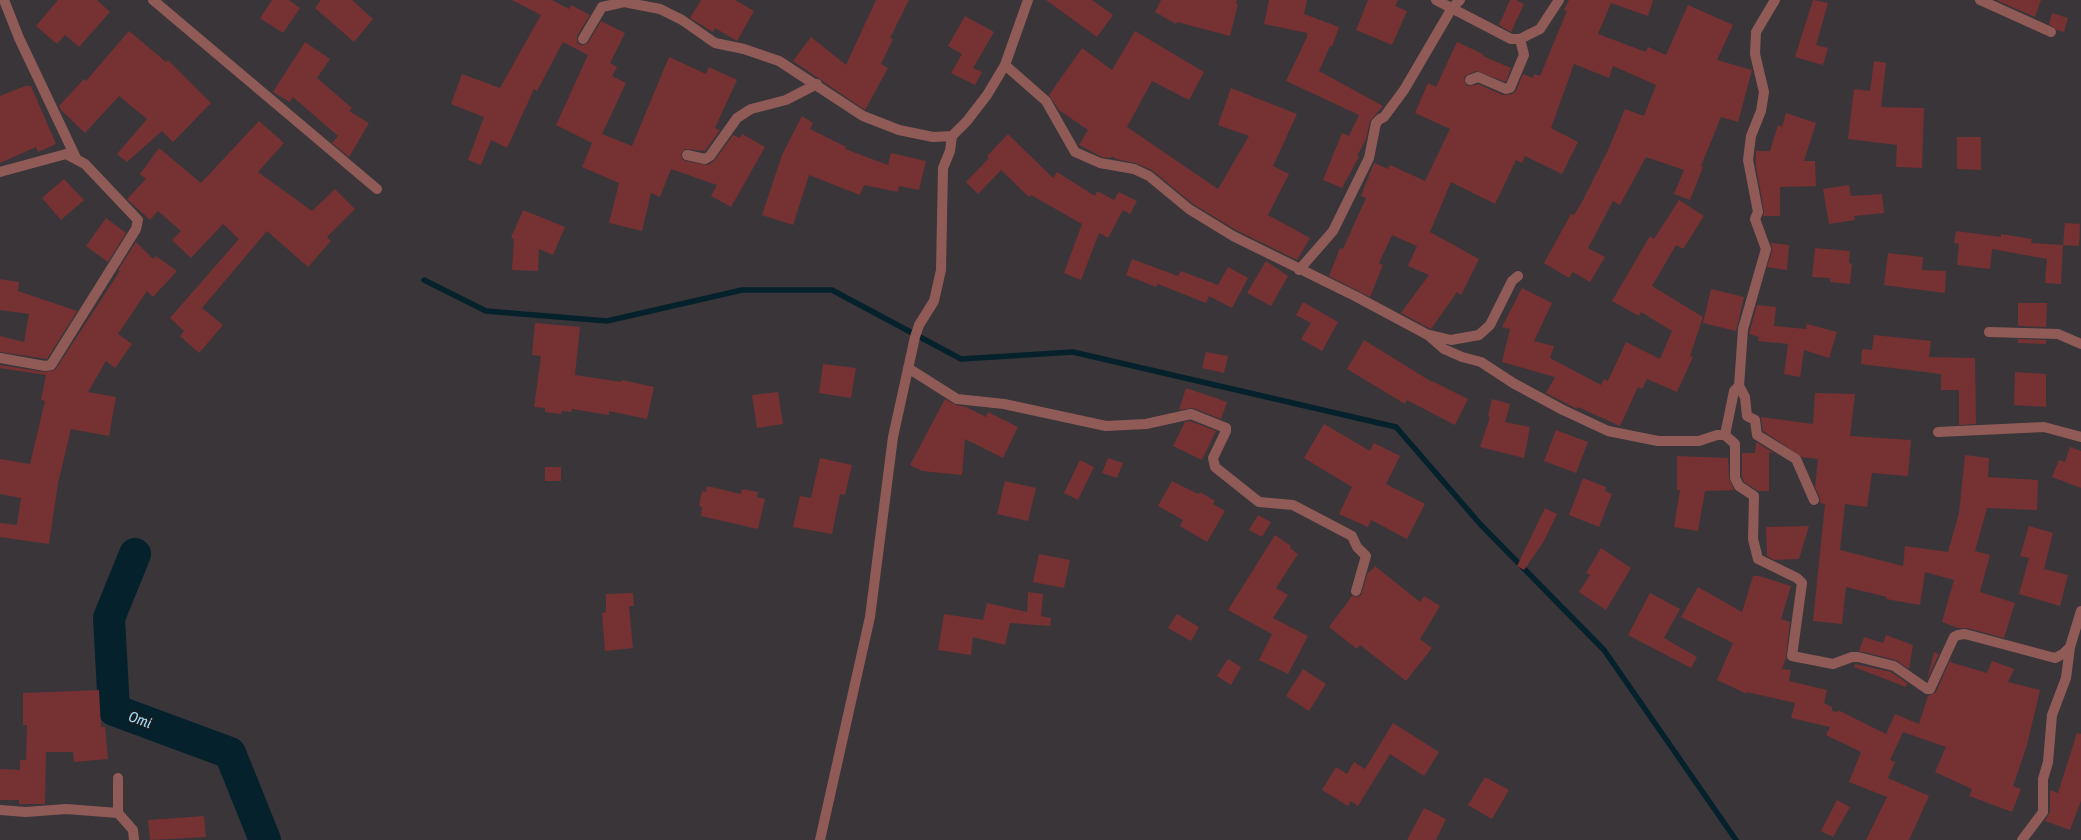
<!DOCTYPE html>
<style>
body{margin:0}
canvas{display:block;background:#393539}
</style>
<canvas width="2081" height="840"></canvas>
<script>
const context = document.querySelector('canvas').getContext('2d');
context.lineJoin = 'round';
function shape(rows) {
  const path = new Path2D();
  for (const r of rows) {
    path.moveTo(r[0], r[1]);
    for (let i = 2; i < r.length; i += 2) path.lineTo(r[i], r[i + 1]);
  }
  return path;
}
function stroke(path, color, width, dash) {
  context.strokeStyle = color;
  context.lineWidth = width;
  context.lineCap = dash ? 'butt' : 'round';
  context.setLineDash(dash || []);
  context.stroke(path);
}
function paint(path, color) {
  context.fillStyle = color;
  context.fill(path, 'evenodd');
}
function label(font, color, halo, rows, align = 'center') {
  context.font = font + ' "Asap Condensed",sans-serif';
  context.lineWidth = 3;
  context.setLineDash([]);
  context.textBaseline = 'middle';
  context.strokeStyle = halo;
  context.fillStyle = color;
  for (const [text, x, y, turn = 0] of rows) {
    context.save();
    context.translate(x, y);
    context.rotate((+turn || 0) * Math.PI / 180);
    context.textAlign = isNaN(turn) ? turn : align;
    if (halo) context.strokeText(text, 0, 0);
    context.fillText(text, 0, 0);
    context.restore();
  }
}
const stream = shape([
 [424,280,486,311,607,321,742,290,832,290,961,359,1073,352,1396,427,1481,525,1604,650,1736,840]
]);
const river = shape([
 [135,554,109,618,114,710,230,753,265,840]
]);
const building = shape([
 [58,0,97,0,110,12,79,47,65,35,57,44,36,26],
 [272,0,289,0,300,8,283,33,260,18],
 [321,0,352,0,373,19,354,42,315,8],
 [512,0,552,0,569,9,571,5,590,15,577,36,577,42,580,45,583,45,588,43,601,21,625,33,610,63,617,67,612,76,626,83,602,134,632,146,669,57,706,74,709,67,737,80,715,128,720,130,705,151,685,149,681,154,682,159,685,161,708,165,715,160,733,135,740,138,742,134,765,147,731,207,711,196,717,185,671,169,660,197,651,193,642,231,609,223,619,183,582,167,592,143,556,125,588,55,563,42,537,91,534,89,507,148,491,140,481,165,468,160,484,117,451,104,462,74,500,88,541,15],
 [701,0,735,0,754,11,737,41,715,28,713,32,690,18],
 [876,0,909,0,890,38,893,39,881,64,888,68,865,110,793,61,811,37,846,65],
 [1046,0,1092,0,1113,15,1097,37],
 [1161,0,1237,0,1236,4,1238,4,1230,36,1177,22,1176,24,1155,12],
 [1269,0,1307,0,1304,14,1339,27,1332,47,1330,46,1319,71,1383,106,1370,121,1366,139,1357,156,1359,157,1342,188,1323,180,1342,133,1349,136,1359,115,1286,81,1307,37,1307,33,1264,24],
 [1368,0,1398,0,1395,6,1407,11,1392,45,1356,30],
 [1510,0,1516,0,1524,4,1511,32,1499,25],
 [1569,0,1653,0,1648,16,1611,3,1598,34,1646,52,1648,47,1666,55,1688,5,1733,25,1717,60,1752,70,1738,122,1721,117,1701,166,1703,167,1690,200,1674,194,1684,170,1646,157,1620,205,1613,201,1588,248,1605,257,1590,282,1573,272,1569,278,1544,263,1571,214,1574,215,1582,202,1609,148,1625,109,1644,116,1656,85,1613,66,1609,78,1574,64,1551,128,1578,142,1562,174,1525,156,1522,163,1516,160,1495,204,1451,182,1430,232,1479,259,1461,295,1457,292,1431,329,1401,313,1429,275,1408,266,1417,246,1392,235,1379,263,1383,265,1370,297,1329,276,1340,248,1343,249,1366,198,1361,196,1374,163,1388,169,1390,165,1425,181,1450,129,1415,113,1428,83,1436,87,1457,42,1483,54,1483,56,1511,68,1506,82,1476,71,1465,76,1464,79,1466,85,1469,86,1478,84,1503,95,1512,94,1516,91,1523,74,1533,78,1534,74,1540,76,1567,11,1564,10],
 [1813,0,1828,3,1816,45,1828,48,1823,65,1795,57],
 [1996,0,2041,0,2035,17],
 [2052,13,2068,18,2064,32,2057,30,2049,24],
 [965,16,994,32,973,68,982,72,975,85,951,73,962,54,948,46],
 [129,31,166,62,168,60,211,103,173,142,162,131,127,162,117,154,147,119,119,96,85,133,61,110,59,106,84,79,86,81],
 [1135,31,1204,72,1189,100,1152,81,1127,127,1218,189,1249,136,1218,125,1231,88,1297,114,1273,166,1289,174,1268,215,1310,238,1297,260,1236,230,1193,204,1152,170,1135,163,1116,159,1112,156,1111,158,1102,157,1079,145,1088,130,1059,110,1049,95,1082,48,1112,70],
 [305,42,330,59,317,78,352,108,349,111,369,123,349,157,332,143,338,136,293,97,290,102,273,92],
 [1874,61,1886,63,1881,107,1924,108,1922,168,1896,167,1897,145,1848,139,1854,89,1870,91],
 [25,86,31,86,56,144,38,152,36,147,0,163,0,96],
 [1786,113,1816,123,1804,161,1815,161,1816,186,1780,187,1780,216,1763,216,1764,211,1756,166,1756,151,1770,151,1778,125,1782,127],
 [802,116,813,123,810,129,846,147,845,149,888,165,891,153,926,161,919,190,899,186,898,192,864,185,860,195,809,175,793,225,762,215,782,155],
 [259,121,284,143,258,172,312,211,335,189,355,209,327,237,331,241,308,267,267,231,202,308,223,325,199,353,180,336,184,331,170,318,239,239,223,224,191,258,172,240,181,231,158,211,150,220,127,199,146,179,140,174,159,148,201,183],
 [1008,134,1053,178,1057,172,1095,196,1097,191,1114,200,1119,192,1137,201,1130,214,1123,210,1108,238,1099,233,1081,280,1064,273,1082,224,1031,195,1029,197,1001,170,978,194,966,182,989,158,987,156],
 [1957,137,1981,137,1981,170,1957,169],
 [64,179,84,200,61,220,42,198],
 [1849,185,1851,196,1882,194,1884,213,1854,216,1855,220,1829,224,1823,189],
 [1679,200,1704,216,1683,249,1676,245,1652,286,1703,317,1690,356,1693,357,1677,392,1647,379,1642,389,1638,387,1620,426,1578,407,1577,409,1546,393,1555,377,1502,362,1510,329,1502,327,1522,288,1552,303,1534,341,1554,346,1550,358,1601,385,1604,379,1608,381,1626,342,1660,359,1672,331,1641,312,1639,316,1612,301,1650,236,1654,239],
 [523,210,565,227,553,255,539,249,538,271,512,270,514,239,511,238],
 [106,218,126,233,108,262,86,246],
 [2065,223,2080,224,2079,246,2063,245],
 [1956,231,2001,237,2001,234,2032,239,2031,243,2063,245,2061,284,2045,283,2047,259,1992,249,1990,269,1957,265,1959,244,1954,243],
 [136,242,153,259,156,256,177,271,153,297,147,291,118,334,132,344,115,368,106,361,88,392,116,397,109,436,71,429,58,483,49,544,0,537,0,523,17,525,21,498,0,494,0,459,30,464,45,401,41,400,46,375,0,368,0,365,44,372,55,370,120,271,118,270],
 [1771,243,1789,245,1787,270,1767,267,1772,251],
 [1815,248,1850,251,1849,263,1852,264,1850,284,1830,282,1830,278,1812,277],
 [1888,253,1923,257,1922,270,1946,271,1945,293,1884,285],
 [1132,259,1178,276,1181,271,1218,285,1228,267,1248,278,1232,308,1209,296,1206,303,1158,284,1156,287,1126,275],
 [1266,261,1288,276,1271,306,1247,293],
 [0,279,19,282,18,291,77,311,47,359,0,352,0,336,24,342,29,314,0,310],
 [1711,289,1744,297,1736,331,1703,323],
 [1303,302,1338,322,1322,351,1301,339,1311,323,1296,315],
 [2018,303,2047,303,2046,327,2018,326],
 [1757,305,1776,307,1774,326,1806,329,1807,324,1837,332,1829,358,1804,350,1800,377,1784,374,1788,344,1758,341,1759,337,1749,334],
 [535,323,580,327,575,375,621,382,622,380,654,387,647,419,609,411,609,415,572,409,571,412,562,411,561,414,545,412,545,408,534,407,541,356,532,355],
 [1874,335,1931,341,1929,357,1975,358,1976,424,1959,425,1959,390,1941,390,1941,374,1861,364,1862,349,1872,350],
 [2018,339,2046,340,2046,344,2018,343],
 [1364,340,1432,382,1432,381,1468,399,1455,425,1407,400,1405,404,1347,369],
 [1206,352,1228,356,1224,373,1202,368],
 [823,364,856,368,851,398,819,393],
 [2015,372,2046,374,2046,407,2014,405],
 [1186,388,1227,402,1221,419,1193,408,1179,410],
 [778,392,783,424,757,428,752,395],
 [1815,393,1855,394,1850,436,1911,440,1908,476,1872,473,1867,507,1845,504,1840,550,1903,566,1905,546,1948,552,1959,513,1965,455,1989,458,1988,477,2038,480,2037,510,1987,508,1975,551,1990,555,1980,592,2015,603,2004,638,1967,628,1958,628,1942,622,1954,580,1925,572,1920,605,1886,599,1887,597,1846,587,1842,624,1813,621,1825,504,1820,503,1820,498,1815,487,1818,459,1802,457,1763,431,1761,417,1813,424],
 [945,399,956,405,966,407,986,417,988,412,1018,427,1003,458,965,439,962,475,922,471,910,465],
 [1492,399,1510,404,1505,422,1530,427,1524,458,1480,447,1490,417,1488,416],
 [1190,421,1216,431,1202,460,1173,446,1185,422],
 [1324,424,1370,451,1374,443,1400,456,1386,484,1425,504,1407,539,1371,520,1368,527,1339,514,1352,487,1304,458],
 [1556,430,1588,442,1576,473,1544,461],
 [1756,442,1774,453,1769,452,1769,491,1758,491,1744,482,1742,476,1742,453,1755,453],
 [2070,447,2081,451,2081,488,2052,477,2059,460,2065,462],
 [1677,456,1728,458,1729,478,1734,490,1705,491,1698,531,1674,527,1680,490,1677,490],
 [820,458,852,465,845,495,840,494,832,534,793,527,800,496,811,498],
 [1108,458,1123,463,1117,478,1102,473],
 [1080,460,1094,467,1078,500,1064,493],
 [545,467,561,467,561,481,545,481],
 [1583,478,1606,487,1605,491,1612,494,1599,527,1569,515],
 [1005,481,1036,488,1028,521,997,514],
 [1172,481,1198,494,1200,492,1215,501,1213,504,1225,511,1207,542,1180,526,1183,520,1158,506],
 [707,486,741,494,742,489,758,492,757,497,765,499,758,529,701,516,702,507,699,506,702,491,706,492],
 [1545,508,1557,514,1544,541,1524,570,1517,566],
 [1258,515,1271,522,1262,537,1249,530],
 [1809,526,1799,559,1774,560,1767,556,1766,527],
 [2029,526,2053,533,2044,569,2068,575,2060,606,2019,594,2029,558,2020,556],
 [1275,535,1291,546,1290,548,1298,554,1276,588,1288,595,1273,618,1308,636,1288,674,1259,660,1272,634,1228,610],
 [1601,548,1631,568,1606,610,1579,592,1590,575,1586,573],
 [1039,554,1070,560,1064,588,1033,582],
 [1375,566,1420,602,1424,596,1440,606,1420,639,1432,648,1406,681,1360,645,1357,649,1329,627,1352,596,1357,597,1361,595,1368,572,1369,573],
 [1753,576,1759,576,1791,586,1781,619,1790,622,1786,658,1782,669,1791,670,1789,681,1827,690,1824,703,1832,707,1832,711,1838,712,1838,710,1886,734,1895,714,1919,724,1928,696,1936,692,1951,658,1950,662,1987,673,1992,661,2014,669,2008,682,2040,690,2027,745,2013,786,2021,789,2012,812,1969,796,1972,789,1935,772,1946,747,1903,732,1890,760,1895,762,1888,778,1929,796,1909,840,1866,840,1887,797,1849,782,1861,752,1826,735,1830,727,1791,718,1795,703,1747,692,1747,694,1717,680,1733,643,1681,617,1698,587,1742,612],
 [1028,592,1043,594,1041,616,1051,618,1050,626,1010,623,1005,645,973,637,971,655,938,650,944,614,983,620,987,603,1027,612],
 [633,593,634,606,629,606,633,648,605,651,602,613,606,612,606,594],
 [1650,593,1680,609,1664,638,1697,657,1691,668,1628,635],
 [1177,614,1199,627,1191,641,1168,628],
 [1886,635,1913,645,1909,669,1896,660,1859,651,1864,637,1883,643],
 [1934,652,1939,654,1927,680],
 [1228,659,1241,667,1231,685,1217,676],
 [1855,664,1891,672,1907,683,1906,687,1854,667],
 [1303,669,1326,684,1309,711,1286,696],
 [99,690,101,727,105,727,108,759,74,762,73,752,46,752,45,804,19,804,19,800,0,800,0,769,20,770,20,760,26,760,27,725,23,725,23,693],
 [1393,723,1439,752,1424,776,1390,754,1358,806,1351,801,1348,806,1322,790,1336,767,1347,774,1354,762,1365,769],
 [2077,733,2081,734,2081,801,2070,830,2045,821,2050,812,2050,790,2058,793],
 [1485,777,1509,790,1492,819,1468,805],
 [1837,800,1850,807,1833,837,1821,831],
 [1424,808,1446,819,1436,840,1407,840],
 [204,816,206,837,150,840,148,820]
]);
const minor = shape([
 [4,0,19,38,76,158],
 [153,0,377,189],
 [1436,0,1511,39,1520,39,1540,29,1559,0],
 [1980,0,2051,32],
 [583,39,602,7,624,2,660,9,682,20,715,43,744,49,779,61,863,116,899,130,933,137,952,136,967,121,987,95,1005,65,1028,0],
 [1005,65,1046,101,1075,152,1100,163,1134,169,1149,176,1189,209,1233,236,1355,296,1428,335,1444,349,1462,357,1481,362,1513,383,1563,410,1608,431,1658,441,1699,441,1717,435,1725,435,1735,444,1735,478,1739,486,1754,496,1753,539,1758,559,1797,578,1802,583,1792,656,1833,664,1852,657,1858,657,1894,666,1927,689,1930,689,1954,637,1958,635,1965,634,2055,658,2063,654,2070,647,2081,611],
 [1470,80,1478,77,1506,89,1510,88,1524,55,1520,39],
 [687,155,705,159,710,156,737,118,751,109,786,100,817,84],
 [0,172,66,154,85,164,138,220,136,229,51,365,45,366,0,358],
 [1299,270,1333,231,1369,158,1376,123,1380,119,1384,117,1404,90,1452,8,1460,0],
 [1989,332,2058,334,2081,344],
 [1430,335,1451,340,1479,335,1490,325,1512,281,1518,276],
 [908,368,957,399,1004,404,1106,426,1146,424,1191,414,1226,428,1226,431,1213,458,1215,467,1259,502,1293,505,1352,536,1357,547,1366,556,1356,591],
 [1739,386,1745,397,1747,416,1755,420,1757,435,1796,459,1814,500],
 [1938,432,2044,427,2081,437],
 [1725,435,1734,391,1739,386,1743,329,1766,249,1755,219,1758,212,1748,160,1751,136,1761,111,1764,92,1755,54,1756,32,1775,0],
 [0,810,26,812,66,809,118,813,133,830,134,840],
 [118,813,118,778],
 [820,840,870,617,893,437,915,337,919,325,934,301,941,270,943,168,950,151,952,136],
 [2022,840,2043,812,2043,779,2048,762,2052,715,2066,678,2070,647]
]);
const waterNames = [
 ["Omi",140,720,20]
];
stroke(stream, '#05212b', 5.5);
stroke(river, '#05212b', 32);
paint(building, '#763133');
stroke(minor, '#905b57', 10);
label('italic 15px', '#9cdcf9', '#1f1d1f', waterNames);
</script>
